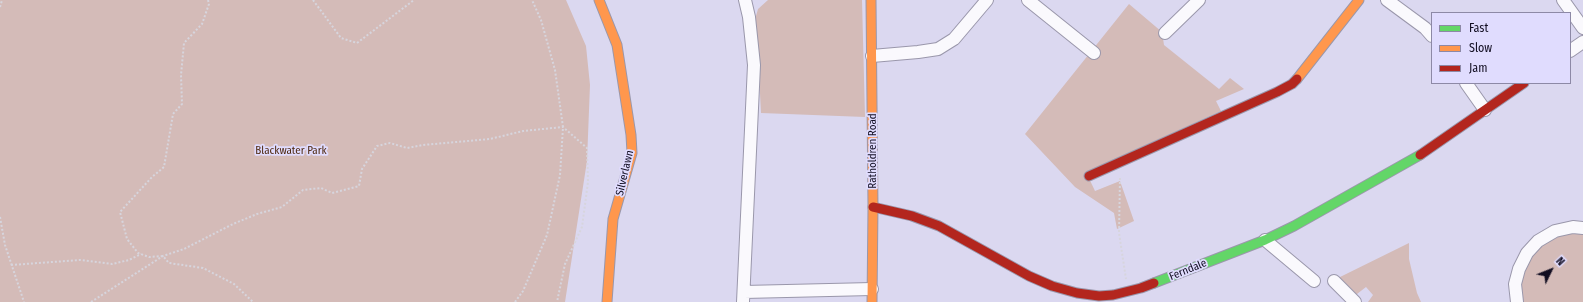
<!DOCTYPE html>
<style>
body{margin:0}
#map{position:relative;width:1583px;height:302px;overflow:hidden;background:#dbd8f0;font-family:"Fira Sans Condensed",sans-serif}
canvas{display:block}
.legend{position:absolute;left:1431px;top:12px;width:140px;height:72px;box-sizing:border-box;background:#e0dcfe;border:1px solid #8d89a6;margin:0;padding:5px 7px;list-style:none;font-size:12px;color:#110d21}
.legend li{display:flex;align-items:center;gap:8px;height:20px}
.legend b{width:20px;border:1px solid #8d89a6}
.north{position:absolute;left:1531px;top:250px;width:40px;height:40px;-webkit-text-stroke:3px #e0dcfe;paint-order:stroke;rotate:47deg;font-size:11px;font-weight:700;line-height:16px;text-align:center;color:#110d21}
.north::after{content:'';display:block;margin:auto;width:14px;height:18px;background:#110d21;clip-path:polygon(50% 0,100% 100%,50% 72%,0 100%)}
</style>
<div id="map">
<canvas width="1583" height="302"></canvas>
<ul class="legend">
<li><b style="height:5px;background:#63d668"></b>Fast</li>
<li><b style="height:5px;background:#ff974d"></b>Slow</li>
<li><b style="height:5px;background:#b3261e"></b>Jam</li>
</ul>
<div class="north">N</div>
</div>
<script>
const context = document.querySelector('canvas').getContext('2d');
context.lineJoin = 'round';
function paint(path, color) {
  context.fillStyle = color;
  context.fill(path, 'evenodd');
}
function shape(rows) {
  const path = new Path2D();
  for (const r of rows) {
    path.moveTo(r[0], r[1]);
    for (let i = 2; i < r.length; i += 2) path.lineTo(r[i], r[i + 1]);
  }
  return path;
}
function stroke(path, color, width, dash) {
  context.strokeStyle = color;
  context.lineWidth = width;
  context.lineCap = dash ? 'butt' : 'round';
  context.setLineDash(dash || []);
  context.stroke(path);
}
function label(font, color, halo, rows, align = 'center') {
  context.font = font + ' "Fira Sans Condensed",sans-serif';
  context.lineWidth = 3.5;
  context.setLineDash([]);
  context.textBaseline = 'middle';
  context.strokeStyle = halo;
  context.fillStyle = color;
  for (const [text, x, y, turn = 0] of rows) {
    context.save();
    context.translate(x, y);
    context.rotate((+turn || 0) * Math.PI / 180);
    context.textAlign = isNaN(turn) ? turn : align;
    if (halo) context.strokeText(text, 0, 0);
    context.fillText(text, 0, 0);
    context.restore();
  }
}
const green = shape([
 [0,0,566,0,586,46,590,85,587,161,565,302,0,302],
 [768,0,862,0,865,117,761,113,757,35,754,23,758,9],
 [1129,4,1162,32,1164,45,1219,89,1230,78,1244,89,1216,101,1221,111,1086,172,1095,191,1120,181,1134,221,1117,229,1114,213,1075,187,1025,134],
 [1571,233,1583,233,1583,302,1523,302,1521,285,1524,273,1529,261,1536,251,1546,243,1558,237],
 [1409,243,1409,259,1417,293,1421,302,1368,302,1373,295,1366,287,1357,294,1353,294,1338,278]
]);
const path = shape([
 [208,0,209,4,202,24,184,43,181,75,182,104,173,114,164,167,152,177,120,212,127,239,138,253,149,257,163,256,169,263,203,268,234,284,253,302],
 [313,0,341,38,357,43,414,0],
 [0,7,2,0],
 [1120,178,1119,233,1126,279],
 [0,217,5,245,24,302],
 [11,265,80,260,112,264,129,260,141,254],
 [91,302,163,256,184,249,233,224,257,214,282,207,303,190,321,188,332,193,359,186,362,169,377,146,390,143,407,148,423,145,490,139,523,131,563,127,587,148,588,182,582,227,565,264,557,302],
 [515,302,523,291,547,235,560,175,563,127,555,70,541,20,532,0]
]);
const street = shape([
 [1028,0,1094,53],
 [1387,0,1425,28,1432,36],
 [1563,0,1583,28],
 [1165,33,1199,0],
 [1570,51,1583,42],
 [872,56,918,52,938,49,954,39,987,0],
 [1466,83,1485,110],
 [1265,240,1314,281],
 [1334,281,1355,302],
 [744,292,872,289],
 [743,302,754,65,749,17,745,0],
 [1517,302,1515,284,1519,269,1527,253,1538,241,1555,231,1573,227,1583,228]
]);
const fast = shape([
 [1154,283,1265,240,1294,226,1420,155]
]);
const slow = shape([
 [599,0,617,45,631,135,632,153,613,219,607,302],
 [871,0,873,207,872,302],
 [1297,79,1359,0]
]);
const jam = shape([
 [1420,155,1524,83],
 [1089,176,1277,92,1292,84,1297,79],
 [873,207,912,216,939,226,1029,276,1052,286,1077,293,1099,296,1113,295,1141,288,1154,283]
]);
const parkNames = [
 ["Blackwater Park",291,151]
];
const streetNames = [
 ["Ratholdren Road",873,151,-90],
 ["Silverlawn",625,173,-77],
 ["Ferndale",1188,270,-22]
];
paint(green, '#d4bbb8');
stroke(street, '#9a97ab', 14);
stroke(fast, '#9a97ab', 11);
stroke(slow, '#9a97ab', 11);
stroke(jam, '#9a97ab', 11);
stroke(path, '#d7d5dd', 2, [2, 2]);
stroke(street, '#faf9fd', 12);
stroke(fast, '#63d668', 9);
stroke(slow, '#ff974d', 9);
stroke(jam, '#b3261e', 9);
label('11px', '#4e2910', '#e0dcfe', parkNames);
label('11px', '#110d21', '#e0dcfe', streetNames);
</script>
